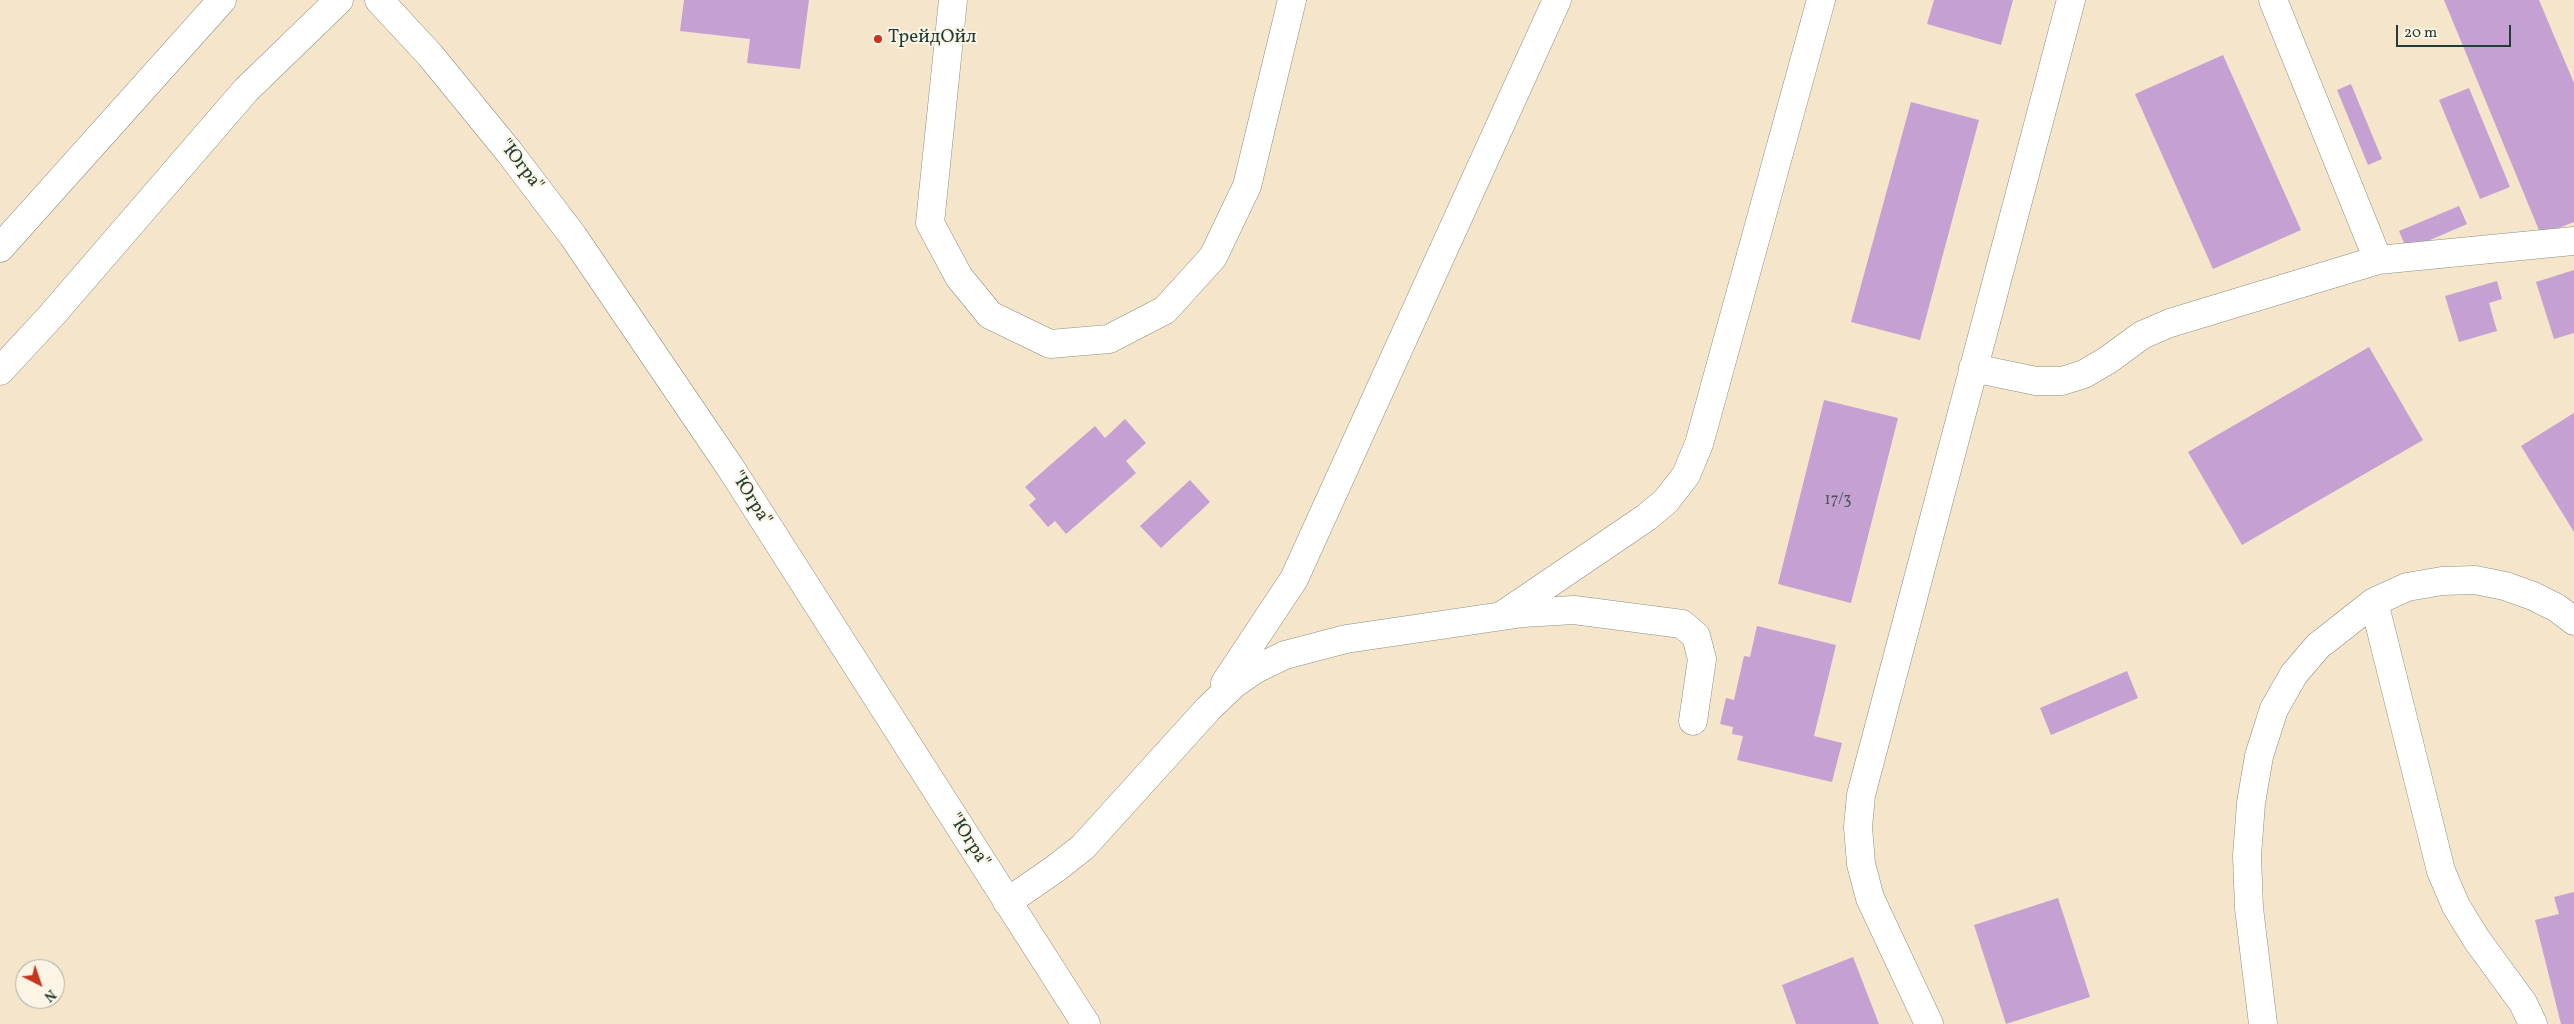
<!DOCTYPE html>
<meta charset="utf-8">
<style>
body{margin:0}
#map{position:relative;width:2574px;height:1024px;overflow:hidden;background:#f5e5cb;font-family:Vollkorn,serif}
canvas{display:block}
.north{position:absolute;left:15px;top:959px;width:50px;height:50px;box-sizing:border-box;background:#fcf5e5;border:1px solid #a4ab9e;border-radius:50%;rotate:139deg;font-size:14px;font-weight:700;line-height:20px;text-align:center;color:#1f3d34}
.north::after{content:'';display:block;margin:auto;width:18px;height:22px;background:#c8321e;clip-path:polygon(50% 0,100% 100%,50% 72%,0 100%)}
.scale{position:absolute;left:2396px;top:25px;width:115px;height:22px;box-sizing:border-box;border:2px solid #1f3d34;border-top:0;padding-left:6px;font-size:15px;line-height:18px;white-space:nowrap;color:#1f3d34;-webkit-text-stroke:4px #fcf5e5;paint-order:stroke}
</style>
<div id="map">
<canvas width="2574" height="1024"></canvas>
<div class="north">N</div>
<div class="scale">20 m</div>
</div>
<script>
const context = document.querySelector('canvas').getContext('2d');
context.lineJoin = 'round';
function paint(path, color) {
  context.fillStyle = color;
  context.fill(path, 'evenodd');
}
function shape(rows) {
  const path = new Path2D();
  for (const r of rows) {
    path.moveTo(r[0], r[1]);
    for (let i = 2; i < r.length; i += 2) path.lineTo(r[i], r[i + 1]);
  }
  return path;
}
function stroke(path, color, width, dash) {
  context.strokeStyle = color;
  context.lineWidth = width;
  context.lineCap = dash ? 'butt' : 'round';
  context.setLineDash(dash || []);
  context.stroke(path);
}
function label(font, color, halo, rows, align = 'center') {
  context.font = font + ' Vollkorn,serif';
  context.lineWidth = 4;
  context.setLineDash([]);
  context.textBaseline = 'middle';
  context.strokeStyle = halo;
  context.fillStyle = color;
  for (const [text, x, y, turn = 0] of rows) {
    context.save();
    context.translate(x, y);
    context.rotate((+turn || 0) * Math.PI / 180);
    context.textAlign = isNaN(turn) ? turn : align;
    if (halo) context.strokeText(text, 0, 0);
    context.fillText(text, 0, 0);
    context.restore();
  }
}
const building = shape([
 [684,0,809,0,800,69,747,63,750,39,680,31],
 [1934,0,2013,0,2001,45,1927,24],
 [2444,0,2539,0,2574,83,2574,222,2541,235],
 [2223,55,2301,230,2213,269,2135,94],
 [2351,84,2382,159,2368,165,2337,90],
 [2469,88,2510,187,2480,199,2439,100],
 [1911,102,1979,120,1920,340,1851,322],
 [2459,206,2467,224,2407,250,2399,231],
 [2574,270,2574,333,2554,339,2536,282],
 [2497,281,2502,299,2489,303,2497,331,2459,342,2445,296],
 [2369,347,2423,440,2242,545,2188,452],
 [1824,400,1898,418,1851,603,1778,584],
 [2574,413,2574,532,2521,446],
 [1125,419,1146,443,1126,461,1136,473,1066,534,1055,521,1048,527,1029,505,1036,499,1025,487,1095,426,1105,438],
 [1190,480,1210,502,1161,548,1140,526],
 [1757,626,1836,645,1814,736,1842,743,1832,782,1737,760,1743,736,1732,734,1733,727,1720,724,1726,698,1734,700,1744,656,1750,657],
 [2127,671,2138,698,2051,735,2040,708],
 [2574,892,2574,1024,2561,1024,2535,920,2559,914,2554,897],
 [2058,898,2090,997,2006,1024,1974,925],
 [1853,957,1879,1024,1796,1024,1782,985]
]);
const minor = shape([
 [953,0,930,223,959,277,990,315,1050,344,1109,339,1165,310,1213,257,1247,186,1292,0],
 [2273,0,2378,260,2574,241],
 [0,248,222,0],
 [1973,368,2036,381,2062,381,2084,374,2108,360,2142,335,2170,323,2378,260],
 [0,371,51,316,246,90,339,0],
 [2374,602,2441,871,2456,906,2477,940,2523,1003,2533,1024],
 [1504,614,1647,517,1666,501,1686,475,1699,444,1821,0],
 [1225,683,1294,579,1557,0],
 [1007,902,1055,869,1083,847,1208,709,1234,684,1254,670,1285,655,1346,639,1523,613,1574,610,1682,624,1696,636,1702,659,1693,721],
 [1929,1024,1870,898,1861,864,1858,827,1861,795,2071,0],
 [2263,1024,2249,908,2247,856,2251,803,2259,756,2274,709,2294,674,2318,646,2374,602,2407,587,2442,581,2475,580,2505,586,2533,596,2557,608,2574,621]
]);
const highway = shape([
 [379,0,430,55,510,153,573,236,730,467,1086,1024]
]);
const markers = [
 [878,39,5,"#c8321e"]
];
const numberNames = [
 ["17/3",1838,501]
];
const poiNames = [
 ["ТрейдОйл",888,39]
];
const streetNames = [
 ["\"Югра\"",520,166,52],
 ["\"Югра\"",750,499,58],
 ["\"Югра\"",968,841,57]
];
paint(building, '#c5a0d2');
stroke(minor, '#8a9180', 29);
stroke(highway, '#8a9180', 29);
stroke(minor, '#fff', 28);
stroke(highway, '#fff', 28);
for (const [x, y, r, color] of markers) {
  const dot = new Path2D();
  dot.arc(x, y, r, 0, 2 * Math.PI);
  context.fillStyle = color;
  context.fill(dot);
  stroke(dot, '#fcf5e5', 2);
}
label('16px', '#48565c', null, numberNames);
label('19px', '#1f3d34', '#fcf5e5', poiNames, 'left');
label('19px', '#1f3d34', '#fcf5e5', streetNames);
</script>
